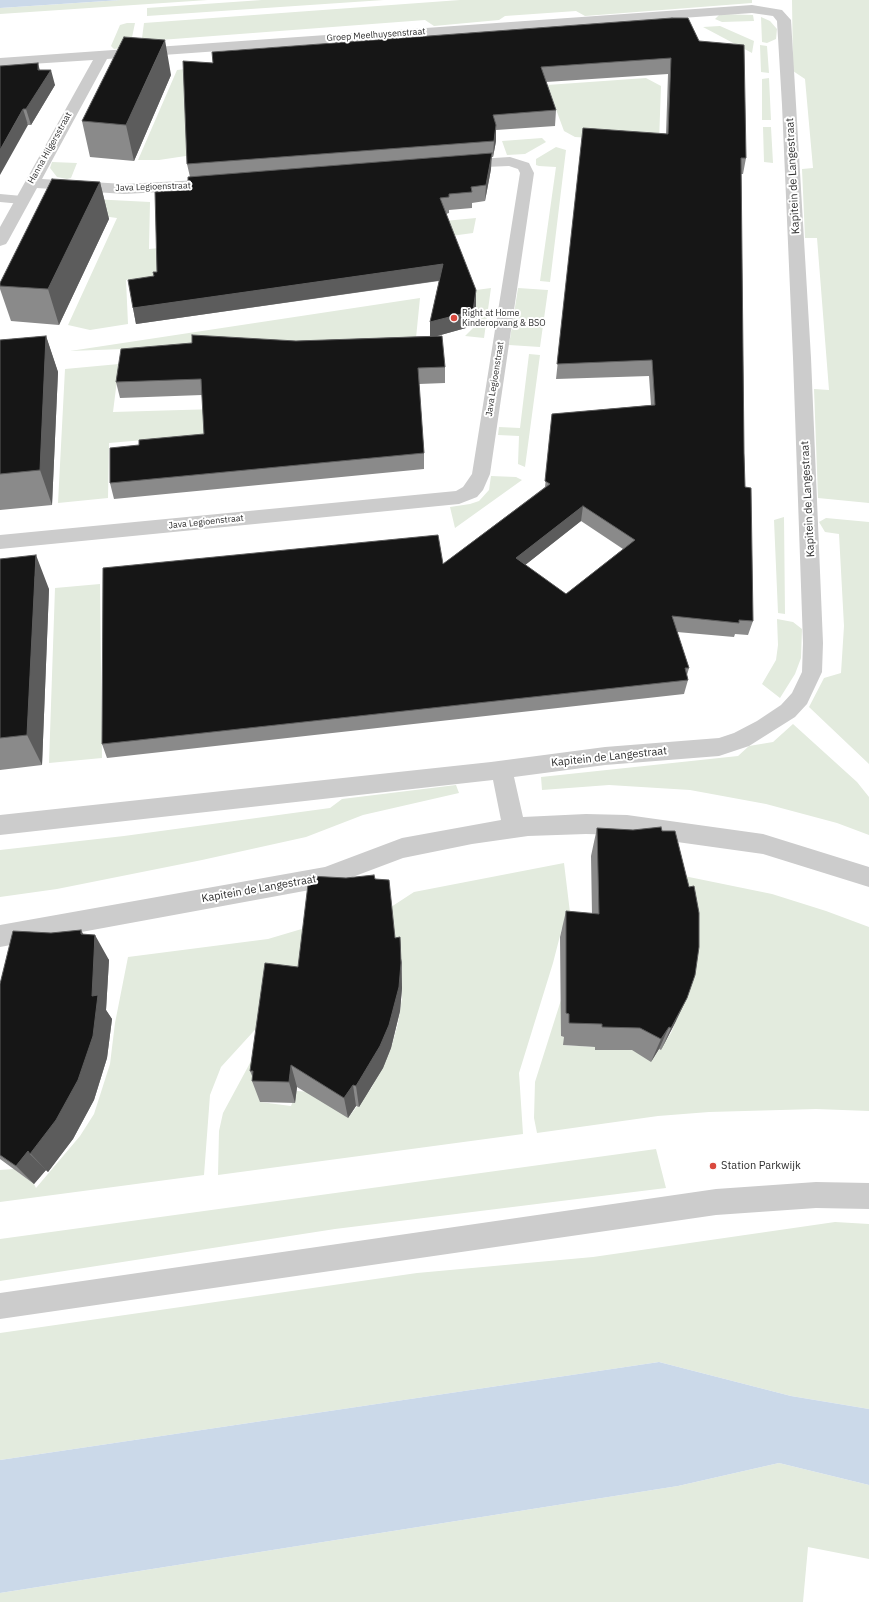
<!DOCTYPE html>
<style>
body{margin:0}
canvas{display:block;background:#fff}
</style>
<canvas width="869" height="1602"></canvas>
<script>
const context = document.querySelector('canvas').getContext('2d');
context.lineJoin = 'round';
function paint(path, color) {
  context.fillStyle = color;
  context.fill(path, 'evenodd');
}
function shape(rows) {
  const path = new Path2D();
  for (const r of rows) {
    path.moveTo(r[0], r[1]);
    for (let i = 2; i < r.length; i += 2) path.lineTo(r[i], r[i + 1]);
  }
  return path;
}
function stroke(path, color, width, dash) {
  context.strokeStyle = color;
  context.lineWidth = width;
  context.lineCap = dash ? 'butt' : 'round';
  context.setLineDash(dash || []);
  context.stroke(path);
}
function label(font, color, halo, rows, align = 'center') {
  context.font = font + ' "IBM Plex Sans",sans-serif';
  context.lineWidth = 4;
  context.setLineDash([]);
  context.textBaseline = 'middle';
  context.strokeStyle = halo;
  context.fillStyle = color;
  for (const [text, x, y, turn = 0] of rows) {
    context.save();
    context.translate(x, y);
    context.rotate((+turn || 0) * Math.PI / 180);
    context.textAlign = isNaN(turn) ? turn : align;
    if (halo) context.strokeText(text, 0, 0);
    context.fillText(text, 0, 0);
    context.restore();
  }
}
const green = shape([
 [121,0,208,0,0,14,0,8],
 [262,0,384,0,147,16,147,8],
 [460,0,752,0,752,3,585,16,576,11,505,16,499,20,434,26,425,20,147,41,141,46,144,23],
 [792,0,869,0,869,503,818,498,814,389,829,390,817,238,805,238,802,169,813,168,805,79,793,71],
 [720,14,753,15,754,21,722,22,715,19],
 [761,17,770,21,777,29,776,39,767,43,762,42],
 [127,23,135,23,130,47,114,49,111,46,120,25],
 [720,26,754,41,752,53,703,27],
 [760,45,767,46,769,73,761,72],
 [210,66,199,154,159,160,138,160,177,70],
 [646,78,661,86,659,142,575,137,564,131,547,85],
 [769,78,771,120,762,120,762,79],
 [763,127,771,127,773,163,764,162],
 [542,138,546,142,525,154,507,155,502,141],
 [556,147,566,150,550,282,540,281,556,167,539,166,536,165,536,159],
 [52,162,77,163,71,178,67,179,57,177,50,168],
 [72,198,150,202,149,249,476,218,473,233,126,280,128,324,90,330,68,325,117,218,66,211],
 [491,288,484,338,465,336,474,327,477,311,457,301,439,295],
 [518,288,548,290,540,347,509,345],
 [420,298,416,338,70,351],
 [529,354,540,355,525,467,518,464,519,436,498,435,499,427,520,428],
 [119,364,113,412,319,406,318,425,109,443,108,498,58,503,65,369],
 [491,476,516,477,522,480,455,528,450,507,470,504,479,501,489,490],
 [784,517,785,614,778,613,774,520],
 [826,518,869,522,869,764,809,707,824,678,841,673,844,626,839,534,825,532,819,522],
 [100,584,102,758,49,763,55,588],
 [777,619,793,622,802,629,801,658,795,674,780,698,762,684,776,660,778,645],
 [793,724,857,782,869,797,869,835,837,823,766,804,690,790,609,785,542,790,541,777,738,756,749,746,773,742],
 [456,785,459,793,363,815,306,837,202,860,57,889,0,897,0,850,124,836,330,808,342,799],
 [564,863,572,929,562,928,553,963,519,1073,523,1134,218,1175,219,1131,223,1113,250,1063,265,1046,260,1102,291,1106,297,1091,327,1093,348,1118,372,1087,391,1048,398,1023,402,998,401,963,396,957,391,907,414,892],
 [684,876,772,894,826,911,869,927,869,1111,816,1109,709,1112,658,1116,537,1133,534,1118,535,1082,561,1000,561,1036,564,1037,564,1045,595,1047,599,1049,629,1037,651,1061,671,1033,676,1021],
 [305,928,295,986,221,1067,210,1095,204,1175,0,1202,0,1170,14,1169,34,1184,36,1188,80,1136,94,1114,110,1064,115,1023,128,957,268,939],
 [656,1149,666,1188,335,1229,0,1281,0,1239],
 [835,1222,869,1224,869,1409,791,1396,659,1362,0,1460,0,1333,417,1273,593,1257],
 [779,1463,869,1485,869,1559,808,1547,803,1602,0,1602,0,1593,678,1486]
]);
const water = shape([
 [0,0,121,0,0,8],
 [659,1362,791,1396,869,1409,869,1485,779,1463,678,1486,0,1593,0,1460]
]);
const lane = shape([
 [0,194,22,196,27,197,29,200,27,203,22,204,0,202,0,194],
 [816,1182,869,1183,869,1209,816,1208,716,1215,0,1319,0,1293,716,1189,816,1182]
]);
const street = shape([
 [752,5,782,10,791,20,811,358,823,643,822,672,807,704,795,717,749,746,719,756,605,765,514,777,523,817,586,814,627,815,763,834,869,867,869,887,763,854,627,835,586,834,528,836,472,844,403,858,326,887,0,947,0,925,325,867,402,838,501,820,493,780,0,835,0,815,491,762,605,747,719,738,734,733,757,721,781,705,792,693,802,672,803,643,793,358,782,105,777,21,773,16,752,13,107,59,42,179,124,184,217,179,222,181,225,184,222,187,217,189,124,194,37,188,8,241,6,244,0,246,0,227,93,60,0,66,0,58,752,5],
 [510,157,529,163,534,173,490,474,483,490,477,497,459,504,0,549,0,535,456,491,463,487,472,474,520,173,518,169,509,166,461,168,456,167,454,164,456,161,461,160,510,157]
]);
const wall = shape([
 [672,18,746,158,743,174,741,174,744,453,745,487,753,621,748,635,735,634,734,637,677,632,689,668,687,675,688,680,684,694,107,758,102,744,443,564,545,487,552,414,651,405,649,376,556,379,583,128,666,134,668,74,546,82,556,110,555,126,496,130,496,141,493,157,491,157,491,169,485,201,472,203,472,208,449,210,449,213,446,214,476,306,473,326,437,336,445,367,445,383,419,384,424,453,424,469,114,499,110,483,139,445,204,434,202,395,120,398,116,382,296,341,430,336,430,322,439,281,136,324,133,308,157,272,188,190,190,177,187,164,213,63],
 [581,521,623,549,566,594,525,565],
 [0,66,40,70,55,85,31,125,28,125],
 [171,75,134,161,90,157,82,121],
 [100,182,109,219,59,325,11,321,0,289,0,283],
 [46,336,58,372,52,505,0,510,0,340],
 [0,559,49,589,42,765,0,770],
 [597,828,676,1021,661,1050,659,1049,651,1062,632,1050,595,1050,595,1047,563,1045,564,1037,561,1036,560,937,566,911,592,914,591,856],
 [375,879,395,938,402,962,402,988,400,1011,391,1048,383,1068,359,1107,356,1106,348,1118,297,1087,295,1103,260,1102,252,1081,252,1076,250,1071,298,967],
 [51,933,83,934,109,960,106,1010,112,1019,107,1058,94,1100,73,1139,48,1172,46,1170,34,1184,0,1159,0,984]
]);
const shadedWall = shape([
 [165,40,171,75,134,161,126,125],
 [38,63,42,79,51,70,55,85,31,125,26,109,38,70],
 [23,109,28,125,0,175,0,150],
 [496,125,496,141,493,157,494,141],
 [492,153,491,169,485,201,486,185],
 [100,182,109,219,59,325,48,289],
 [443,264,443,280,136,324,133,308],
 [476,290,476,306,473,326,430,338,430,322],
 [46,336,58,372,52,505,40,470],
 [583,506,581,521,515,573,516,558],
 [36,555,49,589,42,765,27,735],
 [81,930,94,954,95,935,109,960,106,1010,112,1019,107,1058,94,1100,73,1139,48,1172,30,1154,92,996,81,934],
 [400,937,402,988,400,1011,391,1048,383,1068,359,1107,356,1086],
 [687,998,676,1021,661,1050,671,1028],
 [669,1027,659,1049,651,1062,661,1039],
 [291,1065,297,1087,295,1103,289,1082],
 [353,1085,356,1106,348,1118,344,1098],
 [28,1151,46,1170,34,1184,16,1166]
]);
const building = shape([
 [672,18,688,18,699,41,744,45,746,158,741,158,744,453,745,487,751,488,753,621,739,620,739,623,672,616,689,668,685,668,688,680,102,744,103,568,438,535,443,564,550,484,545,481,552,414,655,405,652,360,557,364,583,128,668,134,671,58,541,67,556,110,493,115,496,125,494,141,187,164,183,61,213,63,212,52,672,18],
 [583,506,635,540,566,594,516,558,583,506],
 [124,37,165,40,126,125,82,121,124,37],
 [38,63,38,70,51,70,26,109,23,109,0,150,0,66,38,63],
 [492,153,486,185,471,187,472,192,449,194,449,197,440,198,476,290,473,311,430,322,443,264,133,308,128,280,154,276,153,272,157,272,155,192,188,190,188,177,492,153],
 [52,179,100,182,48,289,0,286,0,283,52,179],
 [192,335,296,341,442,336,445,367,418,368,424,453,110,483,110,448,139,445,139,440,204,434,201,379,116,382,121,349,192,343,192,335],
 [46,336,40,470,0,474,0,340,46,336],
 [36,555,27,735,0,738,0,559,36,555],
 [661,827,662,831,675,831,689,887,694,886,699,913,699,947,695,975,687,998,671,1028,669,1027,661,1039,640,1028,602,1027,602,1024,569,1023,569,1014,566,1013,566,911,599,914,597,828,633,830,661,827],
 [374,875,375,879,389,880,395,938,400,937,401,963,399,987,389,1025,380,1046,356,1086,353,1085,344,1098,291,1065,289,1082,252,1081,253,1071,250,1071,265,963,298,967,309,876,346,878,374,875],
 [81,930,81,934,95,935,92,996,98,995,93,1036,78,1080,56,1120,30,1154,28,1151,16,1166,0,1155,0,984,13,931,51,933,81,930]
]);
const markers = [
 [454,318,4,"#d9493e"],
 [713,1166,4,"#d9493e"]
];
const farStreetnames = [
 ["Groep Meelhuysenstraat",376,35,-4],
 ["Hanna Hilgersstraat",50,148,-61],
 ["Java Legioenstraat",153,187,-2],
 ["Java Legioenstraat",495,379,-81],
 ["Java Legioenstraat",206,522,-6]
];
const farPoinames = [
 ["Right at Home",462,313],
 ["Kinderopvang & BSO",462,323]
];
const streetNames = [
 ["Kapitein de Langestraat",793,176,-93],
 ["Kapitein de Langestraat",808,499,-93],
 ["Kapitein de Langestraat",609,757,-6],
 ["Kapitein de Langestraat",259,889,-10]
];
const poiNames = [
 ["Station Parkwijk",721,1166]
];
paint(green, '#e3ebde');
paint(water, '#cbd9e9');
paint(lane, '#ccc');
paint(street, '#ccc');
paint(wall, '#8a8a8a');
paint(shadedWall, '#5c5c5c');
paint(building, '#161616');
stroke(building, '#5c5c5c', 1);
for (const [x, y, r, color] of markers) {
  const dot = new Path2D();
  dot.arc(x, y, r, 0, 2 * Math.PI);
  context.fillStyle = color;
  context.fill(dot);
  stroke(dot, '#fff', 1.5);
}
label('9px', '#2f2f2f', '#fff', farStreetnames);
label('9px', '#2f2f2f', '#fff', farPoinames, 'left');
label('11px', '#2f2f2f', '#fff', streetNames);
label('11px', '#2f2f2f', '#fff', poiNames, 'left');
</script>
